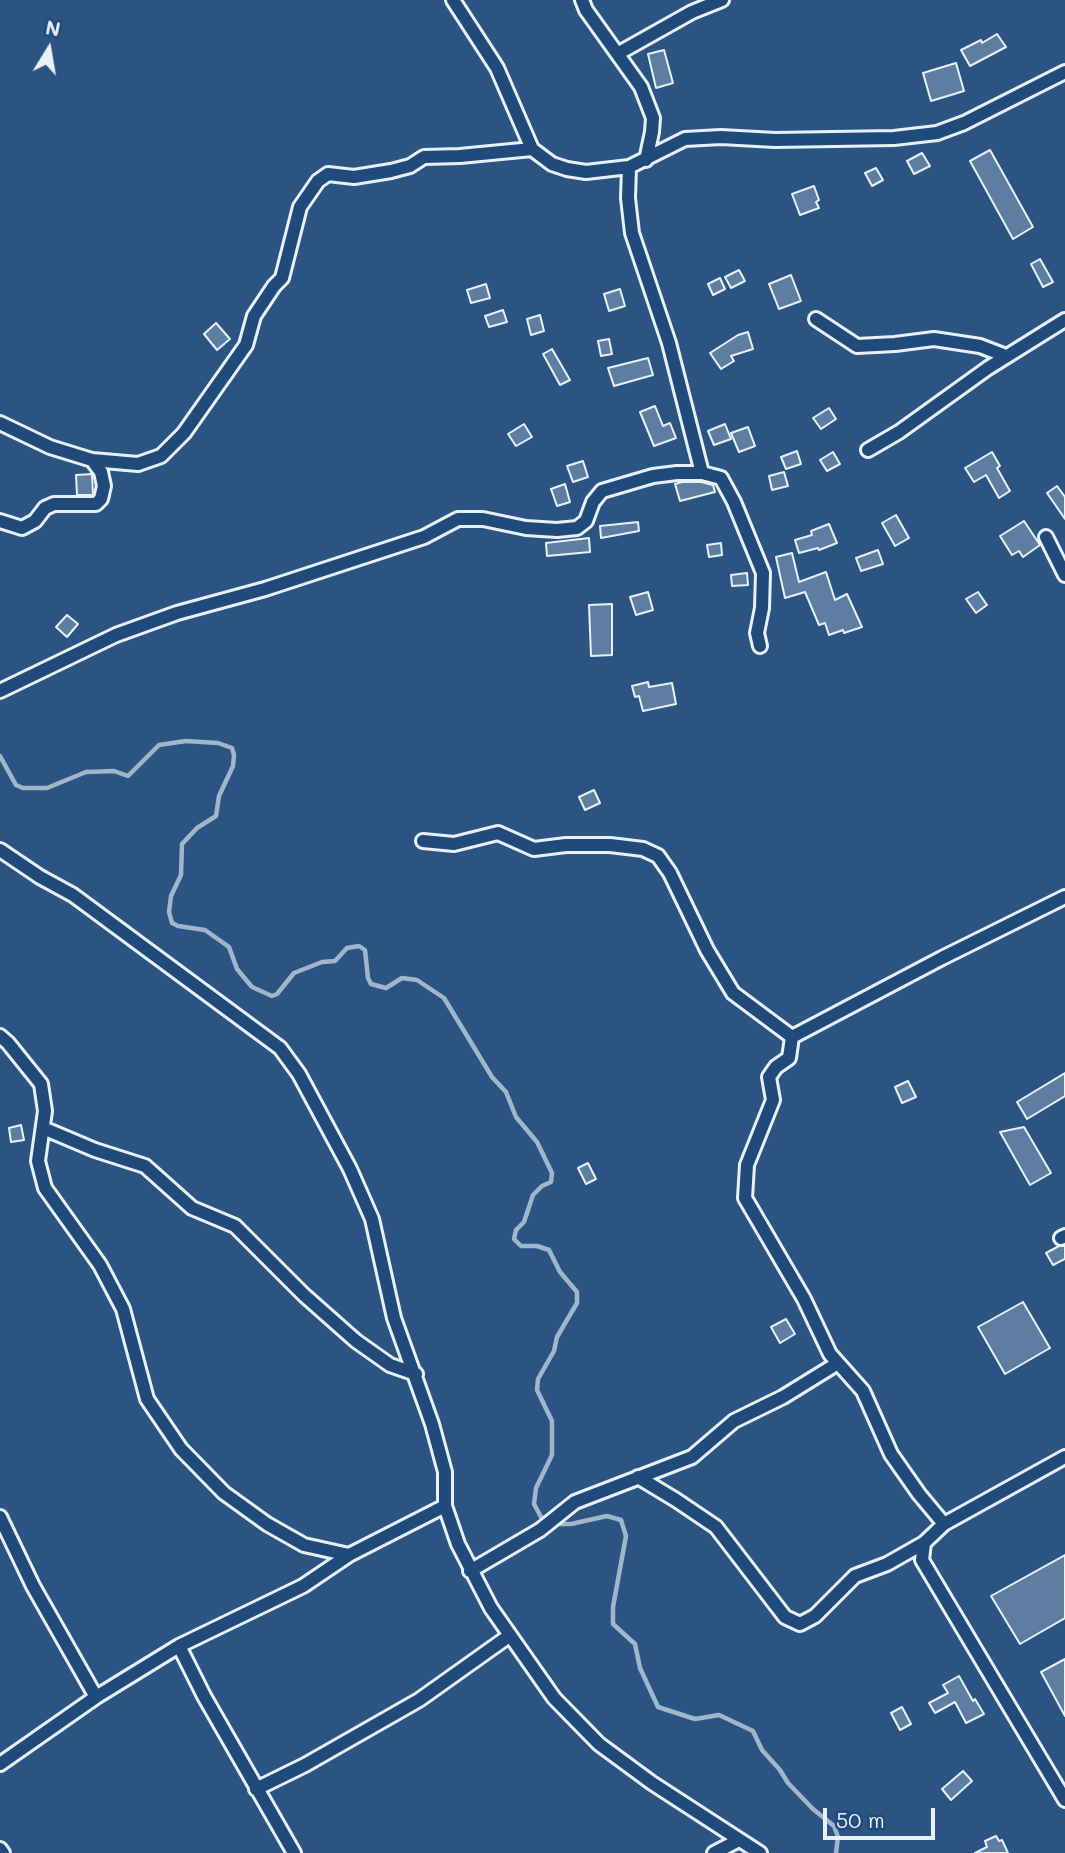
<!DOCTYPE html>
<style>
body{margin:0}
#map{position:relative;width:1065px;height:1853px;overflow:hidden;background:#2b5482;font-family:Mali,sans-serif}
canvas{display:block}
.north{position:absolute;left:14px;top:14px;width:70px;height:70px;-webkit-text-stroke:5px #1f4a7a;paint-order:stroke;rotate:11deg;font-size:19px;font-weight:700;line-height:28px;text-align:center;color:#e8f1f8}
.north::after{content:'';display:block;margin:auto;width:24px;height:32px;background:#e8f1f8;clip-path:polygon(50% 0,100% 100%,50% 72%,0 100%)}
.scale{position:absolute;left:823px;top:1808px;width:112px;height:32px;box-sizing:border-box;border:4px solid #e8f1f8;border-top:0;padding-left:9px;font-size:21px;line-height:24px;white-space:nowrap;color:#e8f1f8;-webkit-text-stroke:5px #1f4a7a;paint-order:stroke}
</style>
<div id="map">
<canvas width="1065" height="1853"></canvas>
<div class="north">N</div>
<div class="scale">50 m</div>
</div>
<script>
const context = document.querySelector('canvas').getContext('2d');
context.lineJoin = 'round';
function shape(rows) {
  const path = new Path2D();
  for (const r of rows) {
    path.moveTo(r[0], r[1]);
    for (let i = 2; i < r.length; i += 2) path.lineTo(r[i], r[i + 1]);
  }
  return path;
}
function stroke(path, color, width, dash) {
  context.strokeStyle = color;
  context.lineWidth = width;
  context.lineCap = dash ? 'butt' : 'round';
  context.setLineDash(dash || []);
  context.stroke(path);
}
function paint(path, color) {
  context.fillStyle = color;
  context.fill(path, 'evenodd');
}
const stream = shape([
 [0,756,16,785,23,788,47,788,86,772,114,771,128,776,159,745,186,741,218,743,232,748,234,755,233,766,219,796,216,816,197,828,182,844,181,875,171,896,169,912,172,923,178,926,205,930,229,947,237,969,252,987,272,996,277,994,294,973,322,962,335,961,347,948,359,946,365,950,368,978,371,984,386,988,402,978,417,980,444,998,492,1077,506,1092,516,1117,537,1142,552,1173,551,1182,542,1186,533,1195,524,1222,516,1230,514,1239,521,1246,537,1246,549,1250,560,1272,577,1292,577,1303,557,1337,554,1351,538,1379,537,1390,552,1421,552,1455,536,1488,534,1504,541,1517,557,1524,571,1524,607,1516,621,1520,626,1536,613,1607,613,1624,635,1644,640,1668,658,1707,695,1719,719,1715,753,1731,762,1750,780,1770,788,1783,813,1809,834,1826,838,1837,836,1853]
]);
const building = shape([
 [997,34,1006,47,970,66,961,50,981,40,982,43,997,34],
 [664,50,673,83,656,88,648,54,664,50],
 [956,63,964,91,931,101,923,73,956,63],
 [990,150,1033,227,1013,239,970,161,990,150],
 [922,153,930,166,914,174,907,161,922,153],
 [876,168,883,180,872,186,865,173,876,168],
 [814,186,819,200,816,202,819,208,800,215,792,194,814,186],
 [1040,259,1053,282,1043,287,1031,264,1040,259],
 [739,270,745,281,731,288,725,277,739,270],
 [791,275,801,301,779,309,769,284,791,275],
 [720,278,725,289,713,295,708,284,720,278],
 [486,284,490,298,471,303,467,290,486,284],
 [620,289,625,306,609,311,604,294,620,289],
 [503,310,507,322,489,327,485,316,503,310],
 [540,315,544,331,531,335,527,319,540,315],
 [216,323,230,339,217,350,204,334,216,323],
 [748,332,753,349,731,356,734,361,721,369,710,353,738,335,748,332],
 [609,339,612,354,601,356,598,341,609,339],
 [552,349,570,380,560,385,543,354,552,349],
 [648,358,653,375,614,386,608,368,648,358],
 [655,406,663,426,670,423,676,438,654,446,640,412,655,406],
 [829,408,836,419,821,429,813,418,829,408],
 [524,424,532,437,516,446,508,434,524,424],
 [725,424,731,439,714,445,708,431,725,424],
 [748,427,755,446,739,452,731,433,748,427],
 [797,451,801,464,786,469,781,457,797,451],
 [833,452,840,464,827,471,820,460,833,452],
 [992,452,1000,466,997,468,1010,491,999,498,986,475,974,482,965,468,992,452],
 [583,461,588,477,573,482,567,466,583,461],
 [784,472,788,486,772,490,769,476,784,472],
 [92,474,93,495,77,495,76,475,92,474],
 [682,482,701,482,713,485,715,492,680,501,675,484,682,482],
 [565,484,570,502,557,506,551,489,565,484],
 [1057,486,1065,497,1065,519,1047,493,1057,486],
 [896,515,909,538,895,546,882,523,896,515],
 [1024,521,1040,545,1023,557,1019,551,1012,555,1000,536,1024,521],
 [638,522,639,531,601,538,600,526,638,522],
 [829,524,837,543,819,550,818,548,799,553,795,540,812,535,811,531,829,524],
 [589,538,590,552,547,556,546,543,589,538],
 [721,543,722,555,709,557,707,545,721,543],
 [878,550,883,564,861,571,856,558,878,550],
 [792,553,799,582,826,572,835,600,847,594,862,627,844,633,843,630,829,635,825,623,819,625,805,592,785,598,776,557,792,553],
 [747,573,748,585,732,586,731,575,747,573],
 [648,592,653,610,636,615,630,597,648,592],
 [978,592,987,605,976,613,966,599,978,592],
 [612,604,612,655,591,656,589,605,612,604],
 [67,615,78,624,67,637,56,627,67,615],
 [648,682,649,687,672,683,676,704,643,711,639,696,635,697,632,686,648,682],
 [594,790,600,803,585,810,579,797,594,790],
 [1065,1073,1065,1096,1027,1119,1017,1102,1065,1073],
 [908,1081,916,1097,902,1103,895,1087,908,1081],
 [21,1125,24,1140,11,1142,9,1128,21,1125],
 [1024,1127,1051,1173,1030,1185,1000,1132,1024,1127],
 [588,1163,596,1179,586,1184,578,1168,588,1163],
 [1059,1246,1065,1246,1065,1259,1053,1265,1046,1253,1059,1246],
 [1023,1302,1050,1348,1005,1374,978,1327,1023,1302],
 [786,1319,795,1334,780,1343,771,1327,786,1319],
 [1065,1555,1065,1618,1020,1644,991,1596,1065,1555],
 [1065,1659,1065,1716,1041,1672,1065,1659],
 [959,1676,973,1701,975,1699,984,1714,966,1723,955,1702,935,1713,929,1703,948,1693,943,1685,959,1676],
 [902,1707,911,1724,900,1730,891,1713,902,1707],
 [963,1771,972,1781,951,1800,942,1789,963,1771],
 [996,1836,999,1841,1002,1840,1008,1853,975,1853,987,1847,985,1841,996,1836]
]);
const minor = shape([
 [453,0,497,68,532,149,552,164,567,169,586,172,629,167,685,139,721,137,775,140,894,138,937,133,964,123,1065,72],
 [582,0,586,10,641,87,653,118,652,132,646,160],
 [619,53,692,12,722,0],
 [629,167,628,198,632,233,669,343,702,473],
 [816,319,857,346,895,344,934,339,980,346,1006,356],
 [0,423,50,447,92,460,138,464,161,456,184,433,246,345,254,316,274,286,282,278,300,207,318,181,328,174,354,177,391,171,410,166,424,157,460,156,532,149],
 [868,450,899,432,988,368,1065,320],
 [0,521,22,528,35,521,45,508,54,504,96,504,101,499,104,486,101,472,92,460],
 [1046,537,1065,575],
 [0,691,116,635,177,613,265,589,424,537,458,519,483,519,526,528,557,530,577,528,586,521,593,502,602,491,653,476,677,473,702,473,721,478,734,502,763,573,762,608,757,633,760,646],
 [423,841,454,844,498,833,534,849,566,845,610,845,643,849,658,856,670,873,707,950,733,993,792,1037],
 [0,850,40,877,73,895,280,1048,299,1074,350,1169,372,1219,394,1318,432,1424,445,1472,445,1506,458,1544,491,1608,554,1698,599,1744,652,1783,760,1853],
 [0,1036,8,1043,41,1084,45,1111,38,1161,45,1188,100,1265,123,1309,147,1399,181,1449,224,1493,267,1524,304,1545,349,1555],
 [792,1037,789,1058,776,1067,769,1077,773,1100,747,1165,745,1198,804,1299,830,1354,863,1391,891,1454,919,1494,944,1524],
 [792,1037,942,958,1065,897],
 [43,1128,95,1150,145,1166,192,1208,235,1226,304,1295,356,1341,390,1365,416,1374],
 [1061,1238,1065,1236],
 [1065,1457,944,1524,924,1543,922,1560,1065,1800],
 [638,1477,676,1500,716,1527,785,1617,800,1624,815,1616,855,1576,887,1564,924,1543],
 [0,1517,33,1586,96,1697],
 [470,1571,540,1530,575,1502,692,1457,734,1421,783,1397,838,1363],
 [179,1646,204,1696,294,1853],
 [0,1764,96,1697,179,1646,303,1586,349,1555,445,1506],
 [256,1789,305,1765,419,1700,509,1636],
 [0,1849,3,1853],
 [714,1853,739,1840]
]);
stroke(stream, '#a0b6cb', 4.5);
paint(building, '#5d7da1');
stroke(building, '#e8f1f8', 2);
stroke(minor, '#e8f1f8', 18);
stroke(minor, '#1f4a7a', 12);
</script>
